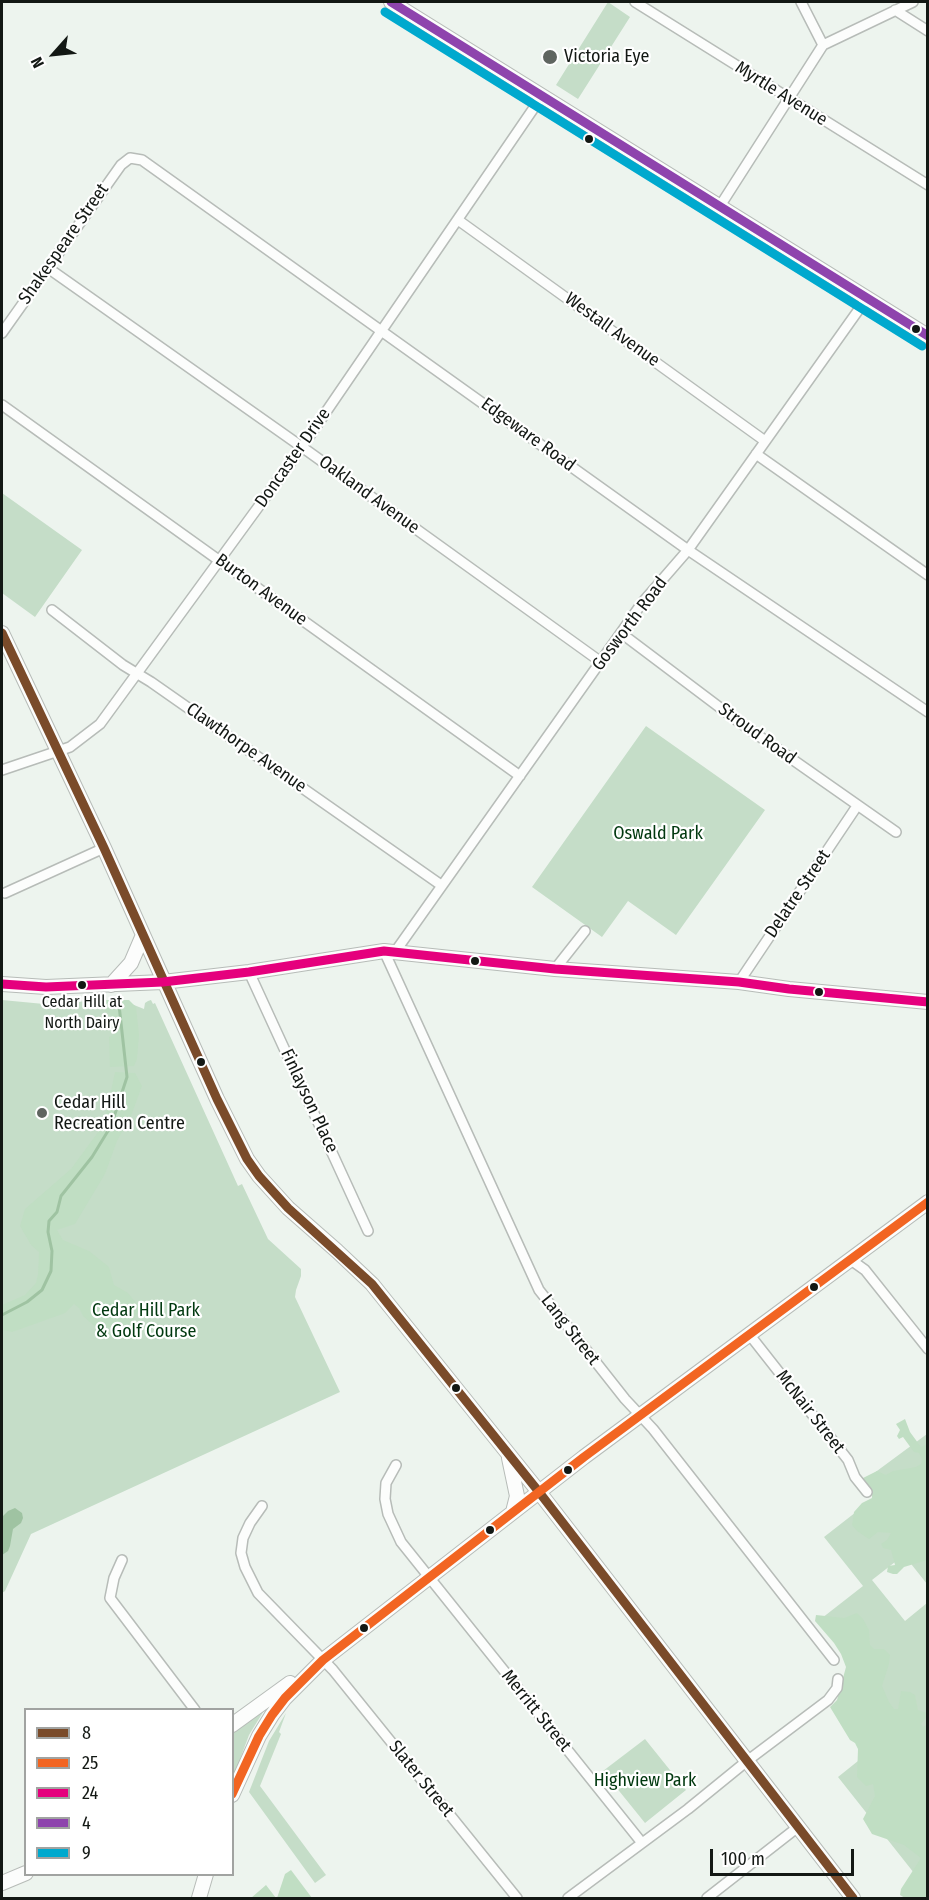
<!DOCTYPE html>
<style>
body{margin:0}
#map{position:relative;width:929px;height:1900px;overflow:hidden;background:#edf4ee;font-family:"Fira Sans Condensed",sans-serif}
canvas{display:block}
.frame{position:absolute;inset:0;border:3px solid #131814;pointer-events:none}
.legend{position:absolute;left:24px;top:1708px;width:210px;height:168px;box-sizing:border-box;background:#fff;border:2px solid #a1a3a1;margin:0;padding:8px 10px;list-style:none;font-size:18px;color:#131814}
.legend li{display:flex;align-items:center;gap:12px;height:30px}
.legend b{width:30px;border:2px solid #a1a3a1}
.north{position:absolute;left:24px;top:24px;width:60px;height:60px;-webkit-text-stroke:4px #fff;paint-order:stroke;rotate:243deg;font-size:16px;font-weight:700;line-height:24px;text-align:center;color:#131814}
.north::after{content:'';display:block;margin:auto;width:21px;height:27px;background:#131814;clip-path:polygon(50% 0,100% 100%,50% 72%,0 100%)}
.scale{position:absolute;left:710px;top:1849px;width:144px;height:27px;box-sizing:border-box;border:3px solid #131814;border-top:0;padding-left:8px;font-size:18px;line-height:21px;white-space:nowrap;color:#131814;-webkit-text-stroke:4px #fff;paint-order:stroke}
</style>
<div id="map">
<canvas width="929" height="1900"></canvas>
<div class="frame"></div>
<ul class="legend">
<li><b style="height:8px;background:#7a4b2a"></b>8</li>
<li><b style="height:8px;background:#f26522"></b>25</li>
<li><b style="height:8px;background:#e5007d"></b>24</li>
<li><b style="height:8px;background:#8e44ad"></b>4</li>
<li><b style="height:8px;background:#00a9ce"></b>9</li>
</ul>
<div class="north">N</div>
<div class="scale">100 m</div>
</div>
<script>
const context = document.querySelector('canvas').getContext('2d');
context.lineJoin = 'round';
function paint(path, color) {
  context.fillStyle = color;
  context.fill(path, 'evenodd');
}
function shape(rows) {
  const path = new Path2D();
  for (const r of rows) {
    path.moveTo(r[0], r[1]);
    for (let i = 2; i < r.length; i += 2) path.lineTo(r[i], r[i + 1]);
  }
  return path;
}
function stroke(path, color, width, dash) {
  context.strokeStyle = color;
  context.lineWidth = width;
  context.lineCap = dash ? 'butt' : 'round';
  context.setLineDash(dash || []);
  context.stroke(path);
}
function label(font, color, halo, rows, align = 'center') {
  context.font = font + ' "Fira Sans Condensed",sans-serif';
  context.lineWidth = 4.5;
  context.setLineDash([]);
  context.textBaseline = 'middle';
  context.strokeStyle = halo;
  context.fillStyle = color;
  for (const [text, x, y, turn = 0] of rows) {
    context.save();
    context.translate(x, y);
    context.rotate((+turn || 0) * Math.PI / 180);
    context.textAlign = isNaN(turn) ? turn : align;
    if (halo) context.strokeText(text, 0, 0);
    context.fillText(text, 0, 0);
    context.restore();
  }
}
const green = shape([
 [608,2,630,17,578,99,556,85],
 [2,493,82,550,35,617,2,593],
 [646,726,765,810,676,935,628,901,602,937,532,887],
 [2,1000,44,1004,105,1000,129,1003,144,1009,145,1003,148,1001,151,1000,153,1004,155,1003,238,1186,242,1184,268,1239,301,1269,301,1276,296,1290,295,1297,340,1392,31,1534,5,1591,2,1593],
 [927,1434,927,1584,904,1555,872,1580,905,1621,927,1603,927,1881,914,1873,838,1777,868,1753,855,1660,822,1618,863,1586,824,1537,874,1498,862,1482],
 [268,1704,249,1735,233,1778,233,1730],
 [286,1713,279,1732,281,1734,260,1786,326,1875,315,1883,249,1792,269,1741],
 [645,1739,686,1790,645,1823,603,1771]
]);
const forest = shape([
 [105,1000,129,1000,136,1007,139,1035,137,1059,134,1066,110,1067,109,1037,115,1034,114,1021,110,1014,104,1010],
 [115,1072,135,1073,142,1086,131,1116,117,1141,105,1174,75,1224,57,1230,63,1240,89,1251,109,1267,114,1285,128,1293,140,1308,131,1324,98,1329,83,1316,79,1308,74,1304,65,1313,57,1316,12,1332,3,1330,2,1331,2,1305,25,1295,36,1283,38,1274,39,1252,31,1245,20,1226,25,1209,71,1169,104,1124],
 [905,1419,910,1432,921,1447,927,1444,927,1560,904,1567,897,1574,893,1574,887,1572,888,1566,895,1565,891,1550,883,1548,881,1544,887,1540,891,1533,878,1532,869,1539,857,1531,852,1525,854,1512,862,1503,872,1498,872,1494,862,1481,863,1478,877,1471,886,1475,893,1471,916,1467,921,1464,922,1459,919,1453,914,1452,903,1437,899,1439,897,1436,900,1430,896,1424],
 [857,1613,863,1619,869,1630,870,1645,874,1649,884,1649,890,1655,889,1664,882,1686,889,1702,894,1709,898,1709,901,1691,910,1692,915,1695,918,1710,927,1713,927,1716,921,1724,923,1727,928,1724,928,1898,905,1898,900,1895,901,1889,921,1858,904,1845,872,1834,863,1819,875,1796,873,1784,866,1786,857,1777,858,1749,855,1743,850,1740,830,1707,837,1700,846,1667,841,1654,834,1643,815,1621,816,1615,844,1618],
 [291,1870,312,1898,277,1898,285,1874],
 [266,1885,276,1898,251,1898]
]);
const water = shape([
 [15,1508,22,1513,23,1518,21,1523,13,1529,10,1546,8,1551,2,1555,2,1517,8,1511]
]);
const stream = shape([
 [2,1315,27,1302,42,1290,51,1271,52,1251,48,1232,49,1221,57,1212,61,1196,92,1157,111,1126,127,1077,119,1005]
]);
const street = shape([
 [635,2,928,185],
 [801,2,823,45],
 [895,10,928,31],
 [720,206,823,45,913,2],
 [458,220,765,441],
 [48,268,309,452,601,662],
 [2,333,121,165,130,158,142,160,688,550,928,712],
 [2,405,520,776],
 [756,454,928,575],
 [52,610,123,665,151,682,441,885],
 [621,633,739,722,896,832],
 [2,770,70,747,100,724,302,447,542,96],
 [5,893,104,848],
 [384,951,539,1290,625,1399,653,1429,834,1660],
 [395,952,642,603,688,550,867,298],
 [555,969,585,931],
 [249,972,368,1231],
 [739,982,857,806],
 [851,1260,865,1270,928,1349],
 [749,1334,848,1460,855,1477,867,1492],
 [396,1465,386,1483,385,1499,388,1514,401,1542,642,1843],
 [262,1506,250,1523,243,1538,241,1553,245,1567,258,1593,333,1670,517,1898],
 [122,1560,114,1578,110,1598,195,1710],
 [568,1898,688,1809,747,1761,828,1700,837,1688,838,1679],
 [707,1898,798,1827]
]);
const secondary = shape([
 [391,2,928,336],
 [2,633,104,848,217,1099,247,1159,259,1176,288,1208,337,1251,372,1284,539,1492,853,1898],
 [2,984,46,987,163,982,249,972,384,951,555,969,739,982,789,989,928,1002],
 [111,985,131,963,143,935],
 [509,1458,517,1496,513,1512],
 [232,1725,290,1683],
 [232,1795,259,1736,272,1715,285,1698,323,1660,584,1457,928,1202],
 [2,1883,26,1873],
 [199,1898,206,1874]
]);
const bus1 = shape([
 [2,633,104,848,217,1099,247,1159,259,1176,288,1208,372,1284,539,1492,853,1898]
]);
const bus2 = shape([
 [232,1794,259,1736,272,1715,285,1698,323,1660,584,1457,928,1202]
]);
const bus3 = shape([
 [2,984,46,987,163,982,249,972,384,951,555,969,739,982,789,989,928,1002]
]);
const bus4 = shape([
 [391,2,928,336]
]);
const bus5 = shape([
 [385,12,922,346]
]);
const markers = [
 [550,57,8,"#5f6560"],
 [589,139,5,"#131814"],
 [916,329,5,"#131814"],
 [475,961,5,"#131814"],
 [82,985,5,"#131814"],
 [819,992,5,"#131814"],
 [201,1062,5,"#131814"],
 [42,1113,6,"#5f6560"],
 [814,1287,5,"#131814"],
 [456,1388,5,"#131814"],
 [568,1470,5,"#131814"],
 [490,1530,5,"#131814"],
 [364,1628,5,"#131814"]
];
const busNames = [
 ["Cedar Hill at",82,1003],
 ["North Dairy",82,1024]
];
const poiNames = [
 ["Victoria Eye",564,57],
 ["Cedar Hill",54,1103],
 ["Recreation Centre",54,1124]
];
const streetNames = [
 ["Myrtle Avenue",781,94,32],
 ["Shakespeare Street",64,244,-55],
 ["Westall Avenue",612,330,36],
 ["Edgeware Road",528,435,36],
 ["Doncaster Drive",293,458,-55],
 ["Oakland Avenue",369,495,36],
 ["Burton Avenue",261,590,36],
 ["Gosworth Road",630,624,-53],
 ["Stroud Road",757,734,36],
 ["Clawthorpe Avenue",246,748,35],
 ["Delatre Street",798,894,-56],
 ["Finlayson Place",309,1101,65],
 ["Lang Street",570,1330,52],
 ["McNair Street",810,1412,52],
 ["Merritt Street",536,1711,51],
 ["Slater Street",421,1779,51]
];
const parkNames = [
 ["Oswald Park",658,834],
 ["Cedar Hill Park",146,1311],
 ["& Golf Course",146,1332],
 ["Highview Park",645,1781]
];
paint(green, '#c5ddc8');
paint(forest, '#c0dec3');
paint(water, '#9fc3a2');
stroke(stream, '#9fc3a2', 3);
stroke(street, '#b7bcb8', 12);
stroke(secondary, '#b7bcb8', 16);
stroke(street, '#fcfdfc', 9);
stroke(secondary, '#fcfdfc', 14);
stroke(bus1, '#7a4b2a', 9);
stroke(bus2, '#f26522', 9);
stroke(bus3, '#e5007d', 9);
stroke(bus4, '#8e44ad', 9);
stroke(bus5, '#00a9ce', 9);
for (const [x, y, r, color] of markers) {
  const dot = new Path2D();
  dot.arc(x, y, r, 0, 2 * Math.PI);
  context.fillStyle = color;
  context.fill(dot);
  stroke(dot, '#fff', 2);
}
label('16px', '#131814', '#fff', busNames);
label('18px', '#131814', '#fff', poiNames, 'left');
label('18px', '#131814', '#fff', streetNames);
label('18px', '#00380f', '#fff', parkNames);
</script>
